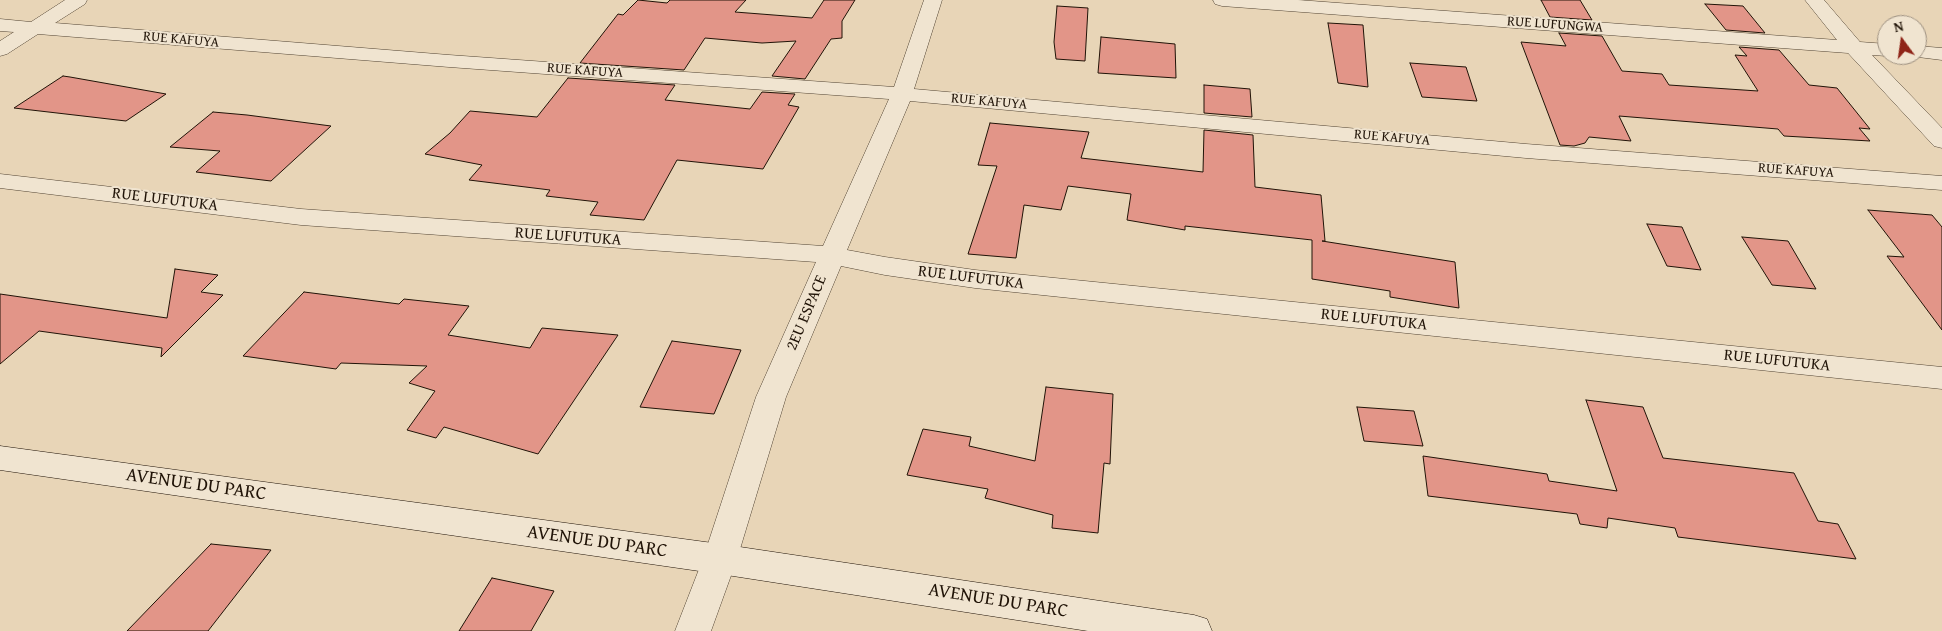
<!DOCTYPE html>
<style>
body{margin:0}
#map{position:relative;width:1942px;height:631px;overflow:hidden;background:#e8d5b7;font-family:"Gentium Book Plus",serif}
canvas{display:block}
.north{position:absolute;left:1877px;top:15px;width:50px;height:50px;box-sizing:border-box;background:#f0e4d0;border:1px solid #9d9080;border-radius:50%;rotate:346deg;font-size:14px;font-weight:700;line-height:20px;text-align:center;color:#201307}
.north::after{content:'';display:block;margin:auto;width:18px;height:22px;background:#8f2418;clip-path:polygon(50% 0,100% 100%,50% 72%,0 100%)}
</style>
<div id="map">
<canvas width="1942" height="631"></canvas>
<div class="north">N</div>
</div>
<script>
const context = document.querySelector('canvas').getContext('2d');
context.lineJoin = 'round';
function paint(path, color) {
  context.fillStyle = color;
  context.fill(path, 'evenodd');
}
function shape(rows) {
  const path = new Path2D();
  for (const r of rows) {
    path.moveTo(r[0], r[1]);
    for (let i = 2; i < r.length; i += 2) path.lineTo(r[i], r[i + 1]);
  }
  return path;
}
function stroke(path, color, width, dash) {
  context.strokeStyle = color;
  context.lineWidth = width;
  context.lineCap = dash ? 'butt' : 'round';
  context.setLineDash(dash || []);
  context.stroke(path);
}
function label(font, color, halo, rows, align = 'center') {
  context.font = font + ' "Gentium Book Plus",serif';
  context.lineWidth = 4;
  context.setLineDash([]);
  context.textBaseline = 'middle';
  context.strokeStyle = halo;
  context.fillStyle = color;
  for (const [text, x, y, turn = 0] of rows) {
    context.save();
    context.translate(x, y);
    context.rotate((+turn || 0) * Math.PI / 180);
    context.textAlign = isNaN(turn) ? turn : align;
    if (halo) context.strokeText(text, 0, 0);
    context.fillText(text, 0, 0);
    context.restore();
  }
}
const building = shape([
 [638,0,667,3,670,0,746,0,735,12,812,18,824,0,855,0,842,21,842,38,831,39,805,79,772,76,796,41,762,43,705,38,684,70,580,63,618,14,623,15,638,0],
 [1541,0,1580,0,1592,20,1550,17,1541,0],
 [1705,4,1743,6,1765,33,1726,30,1705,4],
 [1057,6,1088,8,1085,61,1056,59,1054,42,1057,6],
 [1328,23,1363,25,1368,87,1338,83,1328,23],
 [1559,33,1602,36,1622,71,1662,74,1669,85,1758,91,1735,55,1747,56,1739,47,1779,50,1809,85,1837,88,1870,129,1859,128,1870,141,1784,136,1778,129,1619,116,1631,141,1589,137,1585,143,1574,146,1560,145,1521,42,1566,46,1559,33],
 [1101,37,1175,44,1176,78,1098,73,1101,37],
 [1410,63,1466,67,1477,101,1422,97,1410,63],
 [63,76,70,77,166,94,126,121,14,108,63,76],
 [568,78,675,85,665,100,750,109,762,92,795,94,788,105,799,107,763,169,677,160,644,220,590,215,598,202,546,196,550,190,469,180,482,165,425,154,450,133,470,111,537,117,568,78],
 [1204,85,1250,89,1252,117,1204,113,1204,85],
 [213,112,247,115,331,126,271,181,196,172,220,151,170,147,213,112],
 [990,123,1089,132,1081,158,1203,172,1204,130,1253,135,1255,187,1321,195,1325,241,1322,241,1455,262,1459,308,1390,297,1390,291,1312,279,1312,240,1185,226,1185,230,1127,220,1131,194,1068,186,1061,210,1024,205,1016,258,968,254,997,166,978,165,990,123],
 [1868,210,1932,215,1942,227,1942,330,1887,256,1904,257,1868,210],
 [1647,224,1682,227,1701,270,1667,266,1647,224],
 [1742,237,1788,241,1816,289,1772,285,1742,237],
 [175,269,218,275,201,292,223,295,161,357,162,348,39,331,0,364,0,294,167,318,175,269],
 [304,292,399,304,404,299,469,306,448,335,530,348,542,328,618,335,538,454,444,427,436,438,407,430,435,391,409,383,427,366,341,363,336,369,243,356,304,292],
 [672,341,741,350,714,414,640,407,672,341],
 [1046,387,1113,394,1110,464,1104,463,1098,533,1052,528,1053,515,985,498,988,489,907,475,923,429,971,437,969,446,1035,461,1046,387],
 [1586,400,1643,407,1663,458,1794,473,1818,521,1838,524,1856,559,1678,537,1675,528,1608,518,1607,528,1580,524,1577,514,1428,496,1423,456,1547,474,1549,481,1617,491,1586,400],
 [1357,407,1414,411,1423,446,1364,441,1357,407],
 [211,544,271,550,208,631,127,631,211,544],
 [492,578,554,591,531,631,459,631,492,578]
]);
const street = shape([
 [65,0,87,0,85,4,55,23,449,55,894,87,924,0,942,0,914,89,1526,144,1942,176,1942,190,1526,158,910,101,847,250,885,257,975,270,1942,367,1942,389,975,288,885,275,841,266,786,397,737,559,711,631,675,631,703,559,756,397,816,262,301,225,0,188,0,174,301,209,823,246,889,99,449,67,38,34,7,54,0,56,0,41,14,32,0,31,0,19,31,22,65,0],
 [1213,0,1298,0,1837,40,1805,0,1824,0,1860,42,1887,44,1887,55,1891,55,1887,56,1872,55,1942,128,1942,148,1934,146,1848,53,1222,6,1215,4,1213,0],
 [1917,46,1942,48,1942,60,1910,56,1909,55,1917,55,1917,46]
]);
const secondary = shape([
 [0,446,720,544,1194,615,1207,619,1212,631,1088,631,720,574,0,470,0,446]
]);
const farStreetnames = [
 ["RUE LUFUNGWA",1555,25,4],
 ["RUE KAFUYA",181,40,5],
 ["RUE KAFUYA",585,71,4],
 ["RUE KAFUYA",989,102,5],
 ["RUE KAFUYA",1392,138,5],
 ["RUE KAFUYA",1796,171,4]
];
const streetNames = [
 ["RUE LUFUTUKA",165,200,7],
 ["RUE LUFUTUKA",568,237,4],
 ["RUE LUFUTUKA",971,278,7],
 ["2EU ESPACE",807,313,-67],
 ["RUE LUFUTUKA",1374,320,6],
 ["RUE LUFUTUKA",1777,361,6]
];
const nearStreetnames = [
 ["AVENUE DU PARC",196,485,8],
 ["AVENUE DU PARC",597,542,8],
 ["AVENUE DU PARC",998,601,9]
];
paint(building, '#e29588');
stroke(building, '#201307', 1);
stroke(street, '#524433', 1);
stroke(secondary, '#201307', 1);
paint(street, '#f0e4d0');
paint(secondary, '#f0e4d0');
label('14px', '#201307', '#f0e4d0', farStreetnames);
label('16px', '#201307', '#f0e4d0', streetNames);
label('19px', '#201307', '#f0e4d0', nearStreetnames);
</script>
